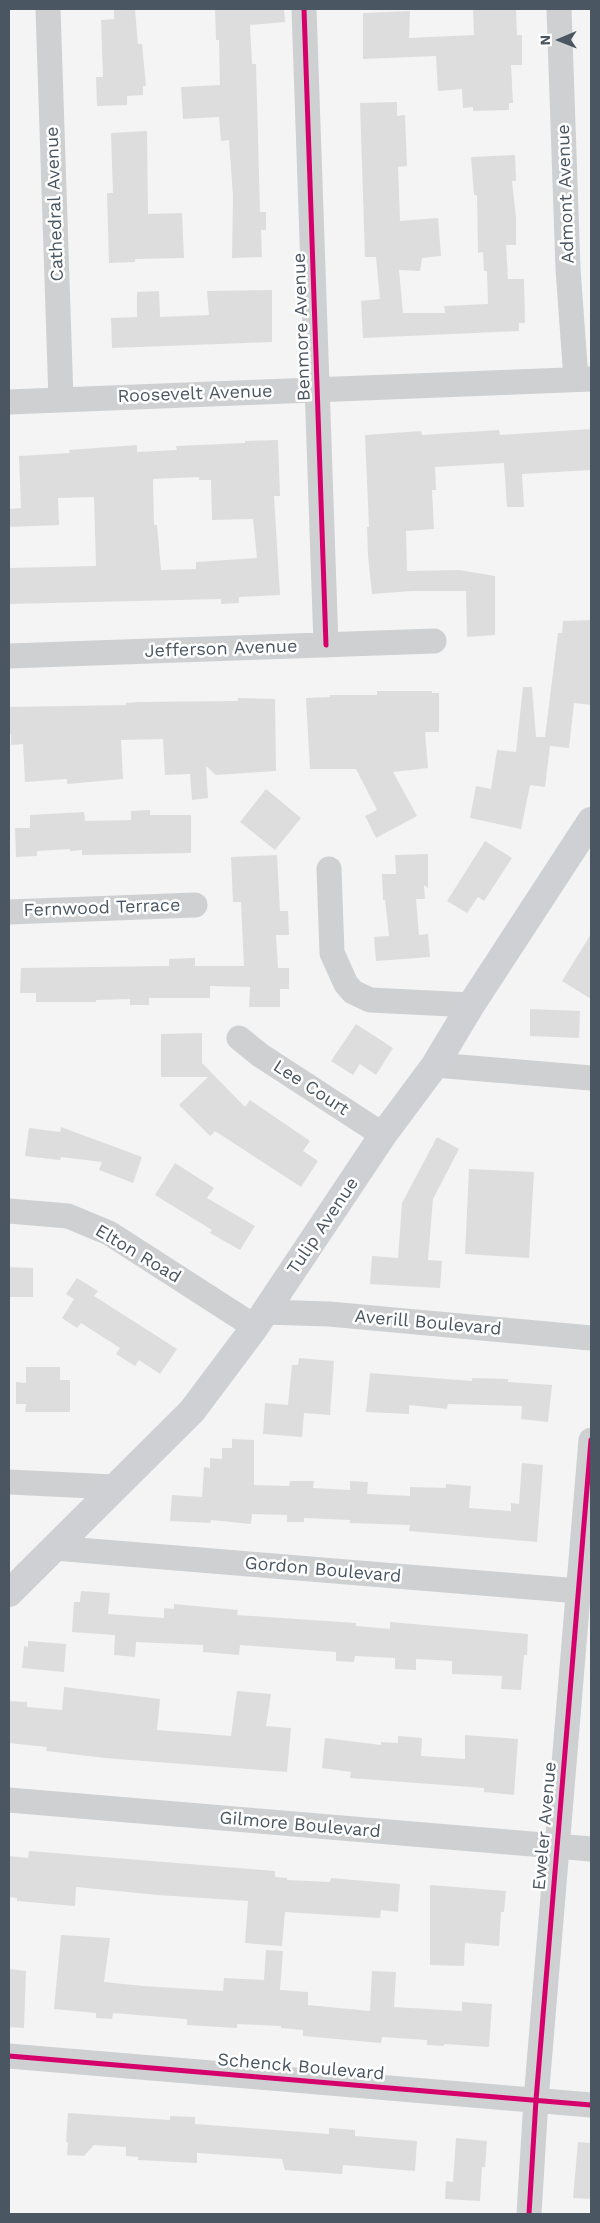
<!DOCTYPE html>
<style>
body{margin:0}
#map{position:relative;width:600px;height:2223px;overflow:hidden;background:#f4f4f4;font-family:"Work Sans",sans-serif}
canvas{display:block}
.frame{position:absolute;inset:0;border:10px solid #4a5661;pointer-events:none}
.north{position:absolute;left:535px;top:15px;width:50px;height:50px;-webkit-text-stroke:4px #fff;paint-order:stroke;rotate:269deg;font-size:14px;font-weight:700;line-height:20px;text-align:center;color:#4a5661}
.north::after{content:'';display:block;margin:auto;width:18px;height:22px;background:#4a5661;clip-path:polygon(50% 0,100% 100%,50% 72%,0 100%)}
</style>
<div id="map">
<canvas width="600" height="2223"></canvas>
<div class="frame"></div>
<div class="north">N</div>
</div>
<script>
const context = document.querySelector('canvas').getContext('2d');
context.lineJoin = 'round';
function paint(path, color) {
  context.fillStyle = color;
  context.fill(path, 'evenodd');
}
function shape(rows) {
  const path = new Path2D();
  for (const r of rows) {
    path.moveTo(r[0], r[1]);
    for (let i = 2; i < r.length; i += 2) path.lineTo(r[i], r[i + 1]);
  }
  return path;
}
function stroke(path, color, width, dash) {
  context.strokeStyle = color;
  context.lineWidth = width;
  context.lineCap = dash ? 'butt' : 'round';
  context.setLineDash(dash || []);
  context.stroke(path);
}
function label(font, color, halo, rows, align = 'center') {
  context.font = font + ' "Work Sans",sans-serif';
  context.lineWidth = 5;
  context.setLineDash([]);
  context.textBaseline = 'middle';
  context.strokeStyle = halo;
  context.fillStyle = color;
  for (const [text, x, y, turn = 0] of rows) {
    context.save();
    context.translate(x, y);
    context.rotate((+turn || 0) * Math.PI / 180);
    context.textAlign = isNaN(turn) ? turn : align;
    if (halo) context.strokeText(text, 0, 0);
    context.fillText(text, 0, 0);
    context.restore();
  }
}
const building = shape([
 [114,9,135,9,138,44,142,44,146,86,143,86,143,95,127,96,127,105,97,106,96,77,103,77,101,20,114,19],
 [215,9,284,9,285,22,250,25,252,64,256,64,260,212,266,212,266,230,261,230,262,257,232,258,233,196,229,140,221,141,219,117,183,119,181,87,220,85,219,40,216,40],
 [473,9,516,9,517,35,522,35,522,65,511,65,513,103,509,103,509,110,473,111,473,107,463,108,462,89,438,91,436,56,363,59,363,13,410,11,409,38,474,35],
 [397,102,397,116,405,115,407,166,398,167,400,221,438,218,441,256,422,258,420,271,399,270,403,313,445,313,444,306,488,304,487,271,484,271,483,252,478,253,477,195,474,195,471,157,515,155,516,181,512,181,516,218,516,245,506,245,508,279,524,279,525,323,519,323,519,331,363,338,361,301,380,299,376,257,365,257,360,103],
 [147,131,148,214,182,213,184,258,135,259,135,262,109,263,107,193,113,193,111,133],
 [272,290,272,342,112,348,111,318,137,317,137,292,159,291,160,317,209,315,207,291],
 [591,429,591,470,522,474,524,507,507,507,504,463,435,467,436,490,432,490,434,529,406,531,407,571,459,570,495,576,495,635,467,637,466,591,412,591,372,594,368,556,367,527,369,527,365,435,421,431,422,435,499,430,500,435],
 [278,440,280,496,274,496,280,595,239,597,239,603,221,604,221,599,9,604,9,568,96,566,94,497,58,498,59,525,9,527,9,509,21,508,19,456,70,453,69,450,110,447,137,445,137,452,177,450,176,446,245,443,245,441],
 [199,477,199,480,211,480,212,520,253,519,257,558,196,562,196,569,161,570,157,525,154,525,153,479],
 [591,620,591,705,574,703,569,748,550,746,545,787,530,785,521,829,470,818,476,786,491,789,497,750,516,752,523,687,532,687,536,737,545,737,558,633,562,633,563,621],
 [377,691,432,691,432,693,439,693,439,732,425,732,428,768,393,772,417,816,376,838,365,816,377,810,356,769,310,769,306,698,330,697,330,695,377,695],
 [238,698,275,699,276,771,216,775,206,766,208,798,192,800,190,774,165,775,163,739,121,740,123,779,67,784,67,779,25,782,23,744,11,745,11,734,9,734,9,707,126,705,126,703,139,702,238,701],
 [266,789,301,818,275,850,240,822],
 [150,810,150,815,191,815,191,853,82,855,82,850,70,851,70,849,37,851,37,856,16,857,15,828,30,828,30,815,84,812,85,821,131,820,131,811],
 [485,841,512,858,484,901,478,897,467,913,447,901],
 [428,854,428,888,424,885,425,899,416,899,419,935,428,934,430,957,376,961,374,937,389,936,385,900,383,900,382,874,396,874,395,855],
 [277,855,280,911,288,911,289,935,276,935,278,968,289,968,289,989,280,989,280,1007,249,1007,250,987,210,986,210,998,149,998,149,1005,130,1005,130,999,96,1000,96,1002,36,1002,36,993,20,993,21,968,169,966,169,959,195,958,195,966,244,966,241,902,233,902,231,857],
 [591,934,591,999,562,981],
 [530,1009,580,1011,579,1038,530,1036],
 [356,1024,393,1048,376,1075,360,1064,353,1075,331,1061],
 [202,1033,202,1063,245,1107,250,1100,310,1141,303,1151,318,1161,301,1187,215,1131,210,1136,179,1105,208,1077,161,1077,161,1034],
 [61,1127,142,1157,133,1183,99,1170,102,1162,61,1157,60,1160,25,1156,29,1128,60,1132],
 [437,1137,459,1149,433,1199,428,1260,442,1261,440,1288,370,1284,372,1256,398,1258,402,1203],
 [175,1163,214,1188,207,1198,255,1226,240,1250,210,1233,212,1230,155,1195],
 [469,1169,534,1172,529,1258,465,1254],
 [9,1267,33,1268,33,1297,9,1297],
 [77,1278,98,1291,94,1296,177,1349,160,1374,139,1360,135,1366,116,1354,120,1348,81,1323,77,1328,62,1318,74,1299,66,1294],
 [299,1358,334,1361,330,1415,304,1413,302,1437,263,1434,265,1403,288,1405,292,1365,298,1365],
 [26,1367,60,1367,60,1380,70,1380,70,1412,25,1412,26,1404,16,1404,16,1382,26,1383],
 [370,1373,472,1381,472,1378,508,1379,508,1382,552,1385,548,1422,521,1419,522,1406,448,1404,447,1409,409,1405,409,1414,366,1412],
 [232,1439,254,1440,254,1485,289,1486,290,1481,314,1481,313,1488,350,1490,350,1481,368,1482,367,1494,410,1496,410,1487,446,1488,446,1484,471,1486,469,1508,511,1511,511,1503,519,1504,522,1463,543,1465,537,1542,409,1531,410,1525,350,1523,350,1520,304,1518,304,1522,287,1522,287,1515,252,1514,251,1524,211,1520,210,1523,170,1521,172,1495,202,1497,204,1467,210,1468,210,1458,222,1459,222,1448,232,1448],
 [81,1591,110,1593,108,1614,164,1618,164,1608,174,1609,174,1604,238,1610,237,1615,356,1623,356,1626,390,1629,390,1622,528,1634,527,1655,524,1655,521,1690,501,1689,502,1676,452,1674,452,1661,416,1659,416,1670,395,1669,395,1658,355,1656,354,1662,336,1661,336,1652,240,1645,239,1655,203,1652,203,1645,136,1642,135,1657,114,1655,115,1635,72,1632,74,1602,80,1602],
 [28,1641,66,1644,64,1672,22,1668,24,1646,28,1647],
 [64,1687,160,1699,157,1730,231,1736,237,1691,271,1694,266,1726,291,1728,287,1772,105,1758,46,1751,47,1747,9,1743,9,1701,27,1702,27,1707,62,1710],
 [465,1735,518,1739,514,1795,484,1792,484,1788,350,1778,351,1772,322,1768,325,1738,381,1745,381,1742,398,1743,398,1736,422,1738,421,1756,465,1759],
 [29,1851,275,1871,275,1877,287,1878,287,1880,330,1882,331,1878,400,1884,398,1912,381,1910,380,1918,285,1912,282,1946,245,1943,248,1901,158,1895,76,1887,75,1906,17,1901,17,1898,9,1897,9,1856,28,1858],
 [430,1885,506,1891,504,1912,501,1912,499,1946,465,1943,464,1966,430,1965],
 [61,1935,110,1938,104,1982,143,1986,223,1991,224,1978,264,1980,266,1950,283,1951,280,1990,308,1992,308,2005,370,2011,372,1971,396,1972,394,2007,462,2011,462,2002,492,2004,489,2047,444,2044,444,2046,427,2045,427,2040,382,2037,381,2043,303,2036,303,2030,281,2028,281,2026,237,2024,237,2028,187,2025,187,2019,113,2013,112,2019,96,2018,96,2013,54,2009],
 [9,1969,26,1971,24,2028,9,2027],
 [68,2113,170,2120,170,2116,195,2117,195,2124,329,2134,329,2128,355,2130,355,2136,417,2141,415,2171,343,2165,342,2174,285,2170,282,2159,197,2153,197,2163,138,2160,138,2157,126,2156,126,2147,94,2145,84,2156,67,2155,68,2142,66,2142],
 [456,2138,487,2141,485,2167,482,2167,480,2201,445,2199,446,2181,453,2182],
 [578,2142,591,2143,591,2199,573,2198]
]);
const minor = shape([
 [48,9,61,400],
 [304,9,326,645],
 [559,9,568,269,576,379],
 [9,402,591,379],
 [9,656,434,641],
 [329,869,332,953,346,984,353,992,370,1000,471,1005],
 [9,912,195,905],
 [239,1038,260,1055,383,1135],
 [435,1065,591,1078],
 [9,1211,68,1216,109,1233,255,1327],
 [265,1312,329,1314,591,1338],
 [9,1482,114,1487],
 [54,1548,591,1592],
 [9,1800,591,1849],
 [9,2056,591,2105],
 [529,2214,536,2100,591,1440]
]);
const secondary = shape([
 [9,1593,192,1411,255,1327,383,1135,435,1065,471,1005,591,821]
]);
const cycleway = shape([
 [304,9,326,645],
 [9,2056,591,2105],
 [529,2214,536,2100,591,1440]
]);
const streetNames = [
 ["Admont Avenue",566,194,-92],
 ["Cathedral Avenue",55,204,-92],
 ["Benmore Avenue",302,327,-92],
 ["Roosevelt Avenue",195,394,-2],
 ["Jefferson Avenue",221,649,-2],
 ["Fernwood Terrace",102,908,-2],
 ["Lee Court",311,1088,33],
 ["Tulip Avenue",323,1226,-56],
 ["Elton Road",138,1254,31],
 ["Averill Boulevard",428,1323,5],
 ["Gordon Boulevard",323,1570,5],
 ["Gilmore Boulevard",300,1825,5],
 ["Eweler Avenue",545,1826,-85],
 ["Schenck Boulevard",301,2067,5]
];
paint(building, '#ddddde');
stroke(minor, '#ced0d2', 25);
stroke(secondary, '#ced0d4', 28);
stroke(cycleway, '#d6006c', 5);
label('18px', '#4a5661', '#fff', streetNames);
</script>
